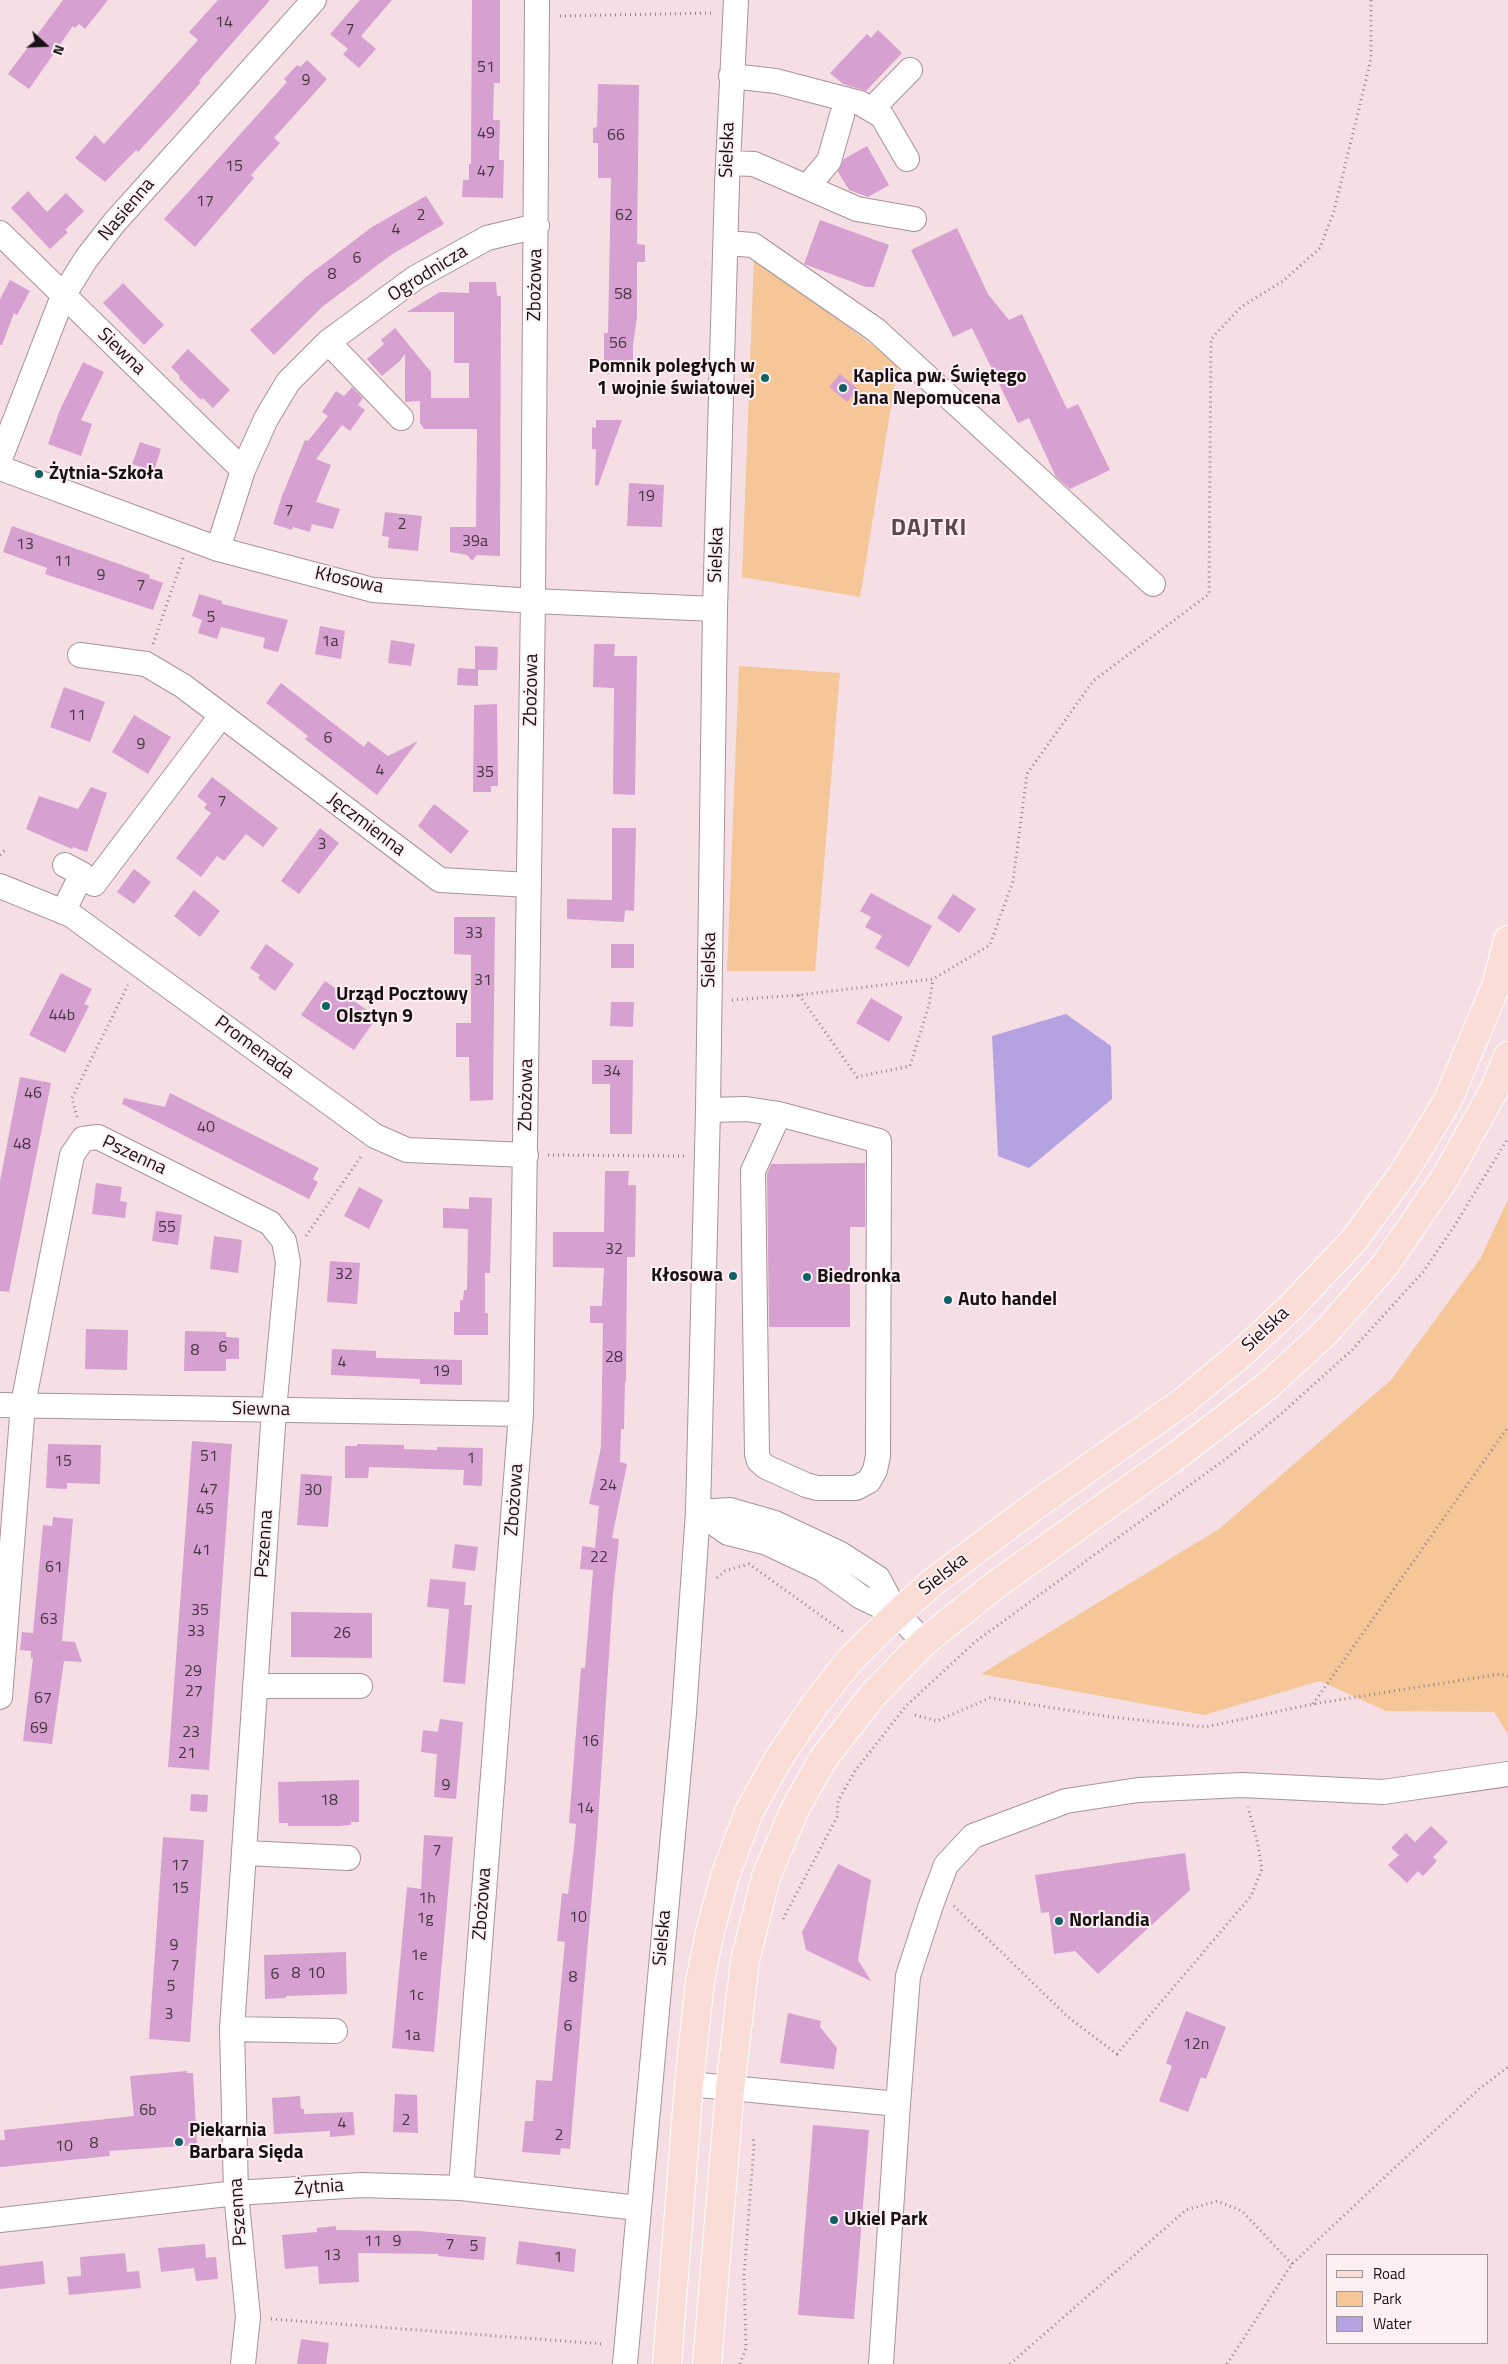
<!DOCTYPE html>
<meta charset="utf-8">
<style>
body{margin:0}
#map{position:relative;width:1508px;height:2364px;overflow:hidden;background:#f6dfe4;font-family:"Titillium Web",sans-serif}
canvas{display:block}
.legend{position:absolute;left:1326px;top:2254px;width:162px;height:90px;box-sizing:border-box;background:#fdeff2;border:1px solid #a19699;margin:0;padding:6px 9px;list-style:none;font-size:15px;color:#181113}
.legend li{display:flex;align-items:center;gap:10px;height:25px}
.legend b{width:25px;border:1px solid #a19699}
.north{position:absolute;left:20px;top:20px;width:50px;height:50px;-webkit-text-stroke:4px #fdeff2;paint-order:stroke;rotate:110deg;font-size:14px;font-weight:700;line-height:20px;text-align:center;color:#181113}
.north::after{content:'';display:block;margin:auto;width:18px;height:22px;background:#181113;clip-path:polygon(50% 0,100% 100%,50% 72%,0 100%)}
</style>
<div id="map">
<canvas width="1508" height="2364"></canvas>
<ul class="legend">
<li><b style="height:6px;background:#faddd6"></b>Road</li>
<li><b style="height:14px;background:#f4c698"></b>Park</li>
<li><b style="height:14px;background:#b5a2e0"></b>Water</li>
</ul>
<div class="north">N</div>
</div>
<script>
const context = document.querySelector('canvas').getContext('2d');
context.lineJoin = 'round';
function paint(path, color) {
  context.fillStyle = color;
  context.fill(path, 'evenodd');
}
function shape(rows) {
  const path = new Path2D();
  for (const r of rows) {
    path.moveTo(r[0], r[1]);
    for (let i = 2; i < r.length; i += 2) path.lineTo(r[i], r[i + 1]);
  }
  return path;
}
function stroke(path, color, width, dash) {
  context.strokeStyle = color;
  context.lineWidth = width;
  context.lineCap = dash ? 'butt' : 'round';
  context.setLineDash(dash || []);
  context.stroke(path);
}
function label(font, color, halo, rows, align = 'center') {
  context.font = font + ' "Titillium Web",sans-serif';
  context.lineWidth = 4;
  context.setLineDash([]);
  context.textBaseline = 'middle';
  context.strokeStyle = halo;
  context.fillStyle = color;
  for (const [text, x, y, turn = 0] of rows) {
    context.save();
    context.translate(x, y);
    context.rotate((+turn || 0) * Math.PI / 180);
    context.textAlign = isNaN(turn) ? turn : align;
    if (halo) context.strokeText(text, 0, 0);
    context.fillText(text, 0, 0);
    context.restore();
  }
}
const green = shape([
 [754,257,898,364,860,597,742,577],
 [739,666,840,673,815,971,727,971],
 [1508,1200,1508,1734,1494,1712,1386,1711,1320,1681,1204,1715,981,1674,1219,1529,1391,1380,1480,1259]
]);
const water = shape([
 [1066,1014,1111,1046,1112,1099,1029,1168,998,1156,992,1036]
]);
const building = shape([
 [63,0,108,0,85,29,79,24,75,28,73,26,29,89,8,74],
 [218,0,270,0,199,81,201,82,172,115,138,152,136,150,105,182,75,158,95,135,104,144,198,40,189,32],
 [360,0,392,0,361,36,376,49,359,68,343,54,348,49,330,34],
 [472,0,500,0,500,83,494,83,493,120,500,120,499,160,504,160,503,198,462,197,463,180,469,180,469,164,471,164],
 [878,30,902,53,866,91,843,84,830,73,867,34,871,38],
 [307,60,327,79,274,138,280,143,251,175,254,178,195,247,164,219,287,82,284,79,297,65,300,67],
 [598,84,639,85,637,244,645,245,645,262,637,262,637,317,633,345,633,374,604,374,604,333,608,333,611,178,598,178,598,143,593,143,593,128,597,127],
 [867,146,889,185,868,197,849,190,838,172,844,159],
 [28,191,47,212,66,193,84,211,65,230,68,232,50,249,11,208],
 [426,196,444,224,391,255,322,307,274,355,250,330,306,277,372,227],
 [820,220,889,245,874,287,866,287,804,264],
 [957,228,988,294,1009,320,1022,314,1067,409,1078,404,1110,470,1070,489,1056,477,1029,418,1018,423,972,328,953,337,911,250],
 [10,280,30,291,17,315,14,313,2,345,0,345,0,299],
 [469,282,496,282,497,296,501,296,500,556,477,555,472,561,467,555,450,552,450,527,476,527,477,429,424,429,420,423,420,401,405,402,405,354,400,361,382,376,367,359,384,344,381,340,395,328,431,372,431,398,469,398,469,363,454,363,454,312,407,312,440,292,469,293],
 [123,283,164,325,144,345,103,303],
 [188,349,230,390,213,408,203,398,201,400,179,378,180,376,171,367],
 [83,362,104,372,81,420,92,424,81,456,48,444,60,410],
 [840,374,858,389,847,402,829,387],
 [352,387,363,398,358,405,365,410,350,431,342,425,316,459,331,465,316,502,340,509,333,529,312,524,310,532,293,527,292,530,273,524,282,496,305,440,308,441,328,416,322,412,336,391,344,396],
 [596,420,622,420,598,486,595,485,596,449,592,449,592,427,596,428],
 [140,442,161,449,154,471,132,464],
 [629,483,664,485,662,527,627,526],
 [385,512,422,516,418,551,388,548,389,537,382,536],
 [12,526,150,575,149,578,163,583,153,610,45,574,47,568,3,552],
 [199,594,222,601,222,604,288,620,278,652,263,648,265,638,221,627,217,639,198,633,202,620,192,616],
 [320,626,345,631,341,659,315,654],
 [391,640,415,644,411,666,388,663],
 [594,644,615,644,614,656,637,656,635,795,613,794,614,688,593,687],
 [475,646,498,647,497,670,478,670,478,686,457,685,458,668,475,669],
 [281,683,364,747,368,741,388,756,418,741,377,795,305,739,308,736,266,703],
 [64,687,105,702,90,742,50,727],
 [497,704,498,786,491,786,491,792,473,792,474,705],
 [134,715,171,737,148,774,112,752],
 [212,777,278,828,263,847,246,834,224,861,217,856,201,877,176,858,211,813,204,808,207,804,197,796],
 [91,787,107,793,87,852,73,847,72,849,26,829,39,796,78,809],
 [434,804,469,831,451,854,418,826],
 [320,828,339,843,299,894,281,881],
 [612,828,636,828,634,911,625,910,624,922,567,919,567,899,612,900],
 [134,869,151,882,134,904,117,892],
 [194,890,220,911,200,937,174,916],
 [871,893,932,926,909,967,875,948,882,936,865,927,871,917,860,911],
 [953,894,976,909,959,933,937,918],
 [454,917,495,917,493,1100,470,1101,469,1057,456,1057,456,1023,471,1023,471,955,454,954],
 [266,944,294,964,275,991,258,978,260,975,250,968],
 [611,944,634,944,634,968,611,968],
 [61,973,92,989,84,1004,89,1006,65,1053,29,1035],
 [325,981,377,1017,354,1050,301,1015],
 [871,998,903,1017,889,1042,856,1023],
 [611,1002,634,1002,633,1027,610,1026],
 [592,1060,633,1060,632,1134,610,1134,610,1084,592,1084],
 [20,1077,51,1083,9,1292,0,1291,0,1181],
 [170,1093,319,1168,313,1179,318,1182,309,1199,122,1104,124,1098,165,1107],
 [865,1163,865,1227,850,1227,850,1327,769,1327,767,1174,771,1164],
 [605,1171,629,1171,628,1185,636,1185,635,1257,627,1257,626,1382,625,1382,624,1429,621,1429,620,1462,627,1464,612,1538,619,1539,613,1594,597,1837,570,2149,561,2148,560,2155,522,2152,525,2121,533,2121,536,2080,552,2081,553,2070,565,1942,557,1941,562,1893,568,1894,574,1847,576,1824,569,1823,581,1668,585,1668,593,1570,580,1569,582,1546,595,1548,599,1506,589,1504,601,1447,603,1323,590,1323,590,1306,602,1306,604,1268,553,1267,553,1232,604,1232],
 [96,1183,122,1187,120,1201,127,1202,125,1218,92,1214],
 [359,1187,383,1200,369,1229,344,1216],
 [469,1197,492,1198,490,1273,485,1273,485,1313,488,1313,488,1335,454,1335,454,1312,460,1312,460,1300,463,1300,464,1290,467,1290,468,1229,443,1228,443,1208,469,1209],
 [156,1211,182,1215,178,1245,152,1241],
 [214,1236,242,1240,238,1273,210,1269],
 [330,1261,360,1263,357,1304,327,1302],
 [86,1329,128,1330,127,1370,85,1369],
 [185,1331,226,1332,226,1337,239,1338,239,1359,226,1359,226,1371,184,1371],
 [332,1349,376,1351,376,1358,462,1360,462,1385,420,1384,420,1379,331,1375],
 [192,1441,232,1444,209,1770,168,1767],
 [48,1444,101,1445,100,1484,67,1483,67,1489,46,1488],
 [357,1444,404,1445,404,1449,437,1450,437,1447,483,1448,482,1486,463,1485,464,1470,369,1467,368,1478,345,1478,345,1446,357,1446],
 [301,1474,332,1476,328,1527,297,1525],
 [53,1517,73,1519,62,1641,75,1642,82,1662,64,1661,52,1744,23,1741,33,1658,31,1658,31,1651,20,1650,22,1632,33,1633,43,1525,52,1526],
 [455,1544,478,1547,475,1571,452,1568],
 [430,1579,466,1582,464,1605,472,1605,465,1684,443,1682,449,1609,427,1607],
 [291,1612,372,1613,372,1658,291,1657],
 [440,1719,463,1722,456,1799,434,1797,437,1754,421,1752,423,1730,438,1732],
 [359,1780,359,1822,351,1822,351,1825,338,1826,288,1826,288,1823,279,1823,278,1782],
 [191,1794,208,1795,207,1812,190,1811],
 [1431,1826,1448,1842,1433,1857,1437,1861,1423,1876,1418,1871,1407,1883,1388,1865,1399,1855,1391,1848,1406,1833,1415,1842],
 [424,1835,453,1837,434,2052,392,2048,407,1887,421,1889],
 [163,1837,204,1840,190,2042,149,2039],
 [1185,1853,1190,1890,1098,1974,1075,1951,1054,1954,1049,1912,1041,1913,1035,1875],
 [838,1864,871,1880,858,1960,871,1981,806,1950,802,1932],
 [346,1952,347,1994,286,1996,286,1998,265,1999,264,1955],
 [1186,2011,1226,2027,1206,2079,1201,2077,1188,2112,1159,2101,1172,2066,1166,2063],
 [788,2013,821,2021,820,2027,837,2048,834,2069,780,2063],
 [187,2071,187,2073,193,2073,197,2145,109,2151,110,2156,0,2167,0,2140,5,2140,4,2130,134,2116,130,2076],
 [395,2094,417,2095,418,2133,393,2132],
 [300,2096,301,2109,304,2109,304,2114,353,2112,355,2135,330,2137,330,2131,274,2134,272,2098],
 [813,2125,869,2130,854,2319,798,2315],
 [336,2226,336,2230,419,2231,486,2237,484,2260,438,2256,438,2254,358,2253,359,2282,319,2284,318,2266,285,2269,282,2235,317,2232,317,2228],
 [519,2241,576,2249,574,2272,516,2264],
 [205,2244,206,2258,216,2257,218,2279,196,2281,194,2268,161,2272,158,2248],
 [125,2253,127,2272,139,2271,141,2288,69,2295,67,2277,81,2276,80,2257],
 [43,2261,45,2284,0,2289,0,2266],
 [301,2339,329,2343,326,2364,297,2364]
]);
const path = shape([
 [560,16,714,13],
 [153,644,183,558],
 [0,855,7,848],
 [799,995,857,1077,910,1066,929,1005,933,979],
 [732,1000,799,995,933,979,990,945,1013,881,1027,774,1093,681,1209,594,1211,339,1241,307,1283,281,1320,248,1334,211,1371,59,1371,0],
 [77,1117,72,1098,128,985],
 [548,1155,684,1156],
 [306,1236,362,1155],
 [717,1578,725,1571,749,1564,845,1633],
 [1313,1704,1508,1427],
 [915,1715,937,1721,990,1698,1111,1717,1205,1727,1313,1704,1500,1674,1508,1676],
 [954,1906,1068,2017,1117,2054,1251,1896,1262,1869,1258,1845,1248,1807],
 [783,1919,837,1817,838,1801,855,1771,906,1706,975,1642,1227,1458,1281,1414,1352,1350,1423,1272,1455,1225,1508,1138],
 [271,2319,604,2344],
 [740,2364,746,2348,744,2276,754,2145,753,2136],
 [1010,2364,1186,2210,1217,2201,1242,2211,1292,2264],
 [1227,2364,1292,2264,1479,2089,1508,2067]
]);
const minor = shape([
 [731,76,776,81,860,103,882,116,907,159],
 [872,109,910,70],
 [728,163,754,164,857,209,914,219],
 [807,187,829,161,842,115],
 [0,233,243,470],
 [726,243,753,245,876,330,1153,584],
 [328,342,401,418],
 [0,459,63,296,86,259,114,223,314,0],
 [0,468,218,549,373,590,533,601,715,609],
 [218,549,243,470,266,419,288,382,328,342,415,278,487,238,537,226],
 [80,655,146,664,183,686,440,880,529,885],
 [94,884,221,716],
 [0,886,71,915,375,1136,407,1150,526,1155],
 [63,912,82,874,65,865],
 [708,1110,746,1109,779,1114,753,1171,757,1454,759,1461,766,1467,806,1485,817,1488,856,1488,869,1481,875,1470,878,1456,879,1141,779,1114],
 [0,1405,521,1414],
 [698,1512,730,1510,775,1523,839,1553,878,1578,897,1614,924,1642],
 [698,1512,728,1533,767,1543,822,1569,861,1597,897,1614],
 [255,1686,360,1686],
 [0,1697,23,1404,72,1155,83,1139,98,1137,270,1223,284,1241,288,1262,274,1410,232,2029,236,2193,248,2317,243,2364],
 [246,1853,348,1858],
 [232,2029,335,2031],
 [689,2084,898,2104,908,1976,931,1905,946,1865,973,1836,1066,1801,1138,1790,1242,1785,1383,1792,1508,1774],
 [461,2188,521,1414,533,601,537,0],
 [0,2220,236,2193,361,2185,461,2188,638,2208],
 [625,2364,684,1713,698,1512,708,1110,715,609,727,184,736,0],
 [881,2364,898,2104]
]);
const major = shape([
 [667,2364,689,2084,700,1981,710,1932,725,1876,749,1812,777,1761,816,1703,851,1659,897,1614,933,1582,1036,1505,1184,1401,1242,1353,1292,1306,1354,1240,1404,1172,1448,1100,1496,986,1508,940],
 [707,2364,730,2089,745,1961,766,1877,795,1809,823,1759,872,1696,924,1642,998,1583,1172,1459,1266,1387,1324,1334,1385,1265,1445,1178,1493,1092,1508,1056]
]);
const markers = [
 [765,378,5,"#106166"],
 [843,388,5,"#106166"],
 [39,474,5,"#106166"],
 [326,1006,5,"#106166"],
 [733,1276,5,"#106166"],
 [807,1277,5,"#106166"],
 [948,1300,5,"#106166"],
 [1059,1921,5,"#106166"],
 [179,2142,5,"#106166"],
 [834,2220,5,"#106166"]
];
const numberNames = [
 ["14",224,23],
 ["7",350,30],
 ["51",486,68],
 ["9",306,81],
 ["49",486,134],
 ["66",616,136],
 ["15",234,167],
 ["47",486,172],
 ["17",205,202],
 ["2",421,216],
 ["62",624,216],
 ["4",396,230],
 ["6",357,259],
 ["8",332,275],
 ["58",623,295],
 ["56",618,344],
 ["19",646,497],
 ["7",289,511],
 ["2",402,525],
 ["39a",475,542],
 ["13",25,545],
 ["11",63,562],
 ["9",101,576],
 ["7",141,586],
 ["5",211,618],
 ["1a",330,642],
 ["11",77,716],
 ["6",328,739],
 ["9",141,745],
 ["4",380,771],
 ["35",485,773],
 ["7",222,802],
 ["3",322,845],
 ["33",474,934],
 ["31",483,981],
 ["44b",62,1016],
 ["34",612,1072],
 ["46",33,1094],
 ["40",206,1128],
 ["48",22,1145],
 ["55",167,1228],
 ["32",614,1250],
 ["32",344,1275],
 ["6",223,1348],
 ["8",195,1351],
 ["28",614,1358],
 ["4",342,1363],
 ["19",441,1372],
 ["51",209,1457],
 ["1",471,1459],
 ["15",63,1462],
 ["24",608,1486],
 ["47",209,1490],
 ["30",313,1491],
 ["45",205,1510],
 ["41",202,1551],
 ["22",599,1558],
 ["61",54,1568],
 ["35",200,1611],
 ["63",49,1620],
 ["33",196,1632],
 ["26",342,1634],
 ["29",193,1672],
 ["27",194,1692],
 ["67",43,1699],
 ["69",39,1729],
 ["23",191,1733],
 ["16",590,1742],
 ["21",187,1754],
 ["9",446,1786],
 ["18",329,1801],
 ["14",585,1809],
 ["7",437,1851],
 ["17",180,1866],
 ["15",180,1889],
 ["1h",427,1899],
 ["10",578,1918],
 ["1g",425,1919],
 ["9",174,1946],
 ["1e",419,1956],
 ["7",175,1966],
 ["8",296,1974],
 ["10",316,1974],
 ["6",275,1975],
 ["8",573,1978],
 ["5",171,1987],
 ["1c",416,1996],
 ["3",169,2015],
 ["6",568,2027],
 ["1a",412,2036],
 ["12n",1196,2045],
 ["6b",148,2111],
 ["2",406,2121],
 ["4",342,2124],
 ["2",559,2136],
 ["8",94,2144],
 ["10",64,2147],
 ["11",373,2242],
 ["9",397,2242],
 ["7",450,2245],
 ["5",474,2247],
 ["13",332,2256],
 ["1",558,2258]
];
const streetNames = [
 ["Sielska",728,150,-88],
 ["Nasienna",127,210,-50],
 ["Ogrodnicza",428,274,-32],
 ["Zbożowa",536,285,-89],
 ["Siewna",121,352,44],
 ["Sielska",717,555,-88],
 ["Kłosowa",349,581,12],
 ["Zbożowa",532,690,-89],
 ["Jęczmienna",366,825,37],
 ["Sielska",710,960,-89],
 ["Promenada",254,1048,36],
 ["Zbożowa",527,1095,-89],
 ["Pszenna",134,1156,25],
 ["Sielska",1266,1330,-43],
 ["Siewna",261,1410,1],
 ["Zbożowa",515,1500,-86],
 ["Pszenna",265,1544,-86],
 ["Sielska",944,1575,-38],
 ["Zbożowa",483,1904,-86],
 ["Sielska",663,1938,-85],
 ["Żytnia",319,2188,-4],
 ["Pszenna",239,2212,-94]
];
const poiNames = [
 ["Pomnik poległych w",755,367,"right"],
 ["1 wojnie światowej",755,389,"right"],
 ["Kaplica pw. Świętego",853,377],
 ["Jana Nepomucena",853,399],
 ["Żytnia-Szkoła",49,474],
 ["Urząd Pocztowy",336,995],
 ["Olsztyn 9",336,1017],
 ["Kłosowa",723,1276,"right"],
 ["Biedronka",817,1277],
 ["Auto handel",958,1300],
 ["Norlandia",1069,1921],
 ["Piekarnia",189,2131],
 ["Barbara Sięda",189,2153],
 ["Ukiel Park",844,2220]
];
const districtNames = [
 ["DAJTKI",929,529]
];
paint(green, '#f4c698');
paint(water, '#b5a2e0');
paint(building, '#d6a0d0');
stroke(minor, '#a89398', 26);
stroke(major, '#fff', 30);
stroke(path, '#938386', 3, [1, 4]);
stroke(minor, '#fff', 24);
stroke(major, '#faddd6', 28);
for (const [x, y, r, color] of markers) {
  const dot = new Path2D();
  dot.arc(x, y, r, 0, 2 * Math.PI);
  context.fillStyle = color;
  context.fill(dot);
  stroke(dot, '#fdeff2', 2);
}
label('16px', '#483542', null, numberNames);
label('19px', '#181113', '#fdeff2', streetNames);
label('bold 19px', '#181113', '#fdeff2', poiNames, 'left');
context.letterSpacing = '1px';
label('bold 24px', '#5c494e', '#fdeff2', districtNames);
context.letterSpacing = '0px';
</script>
